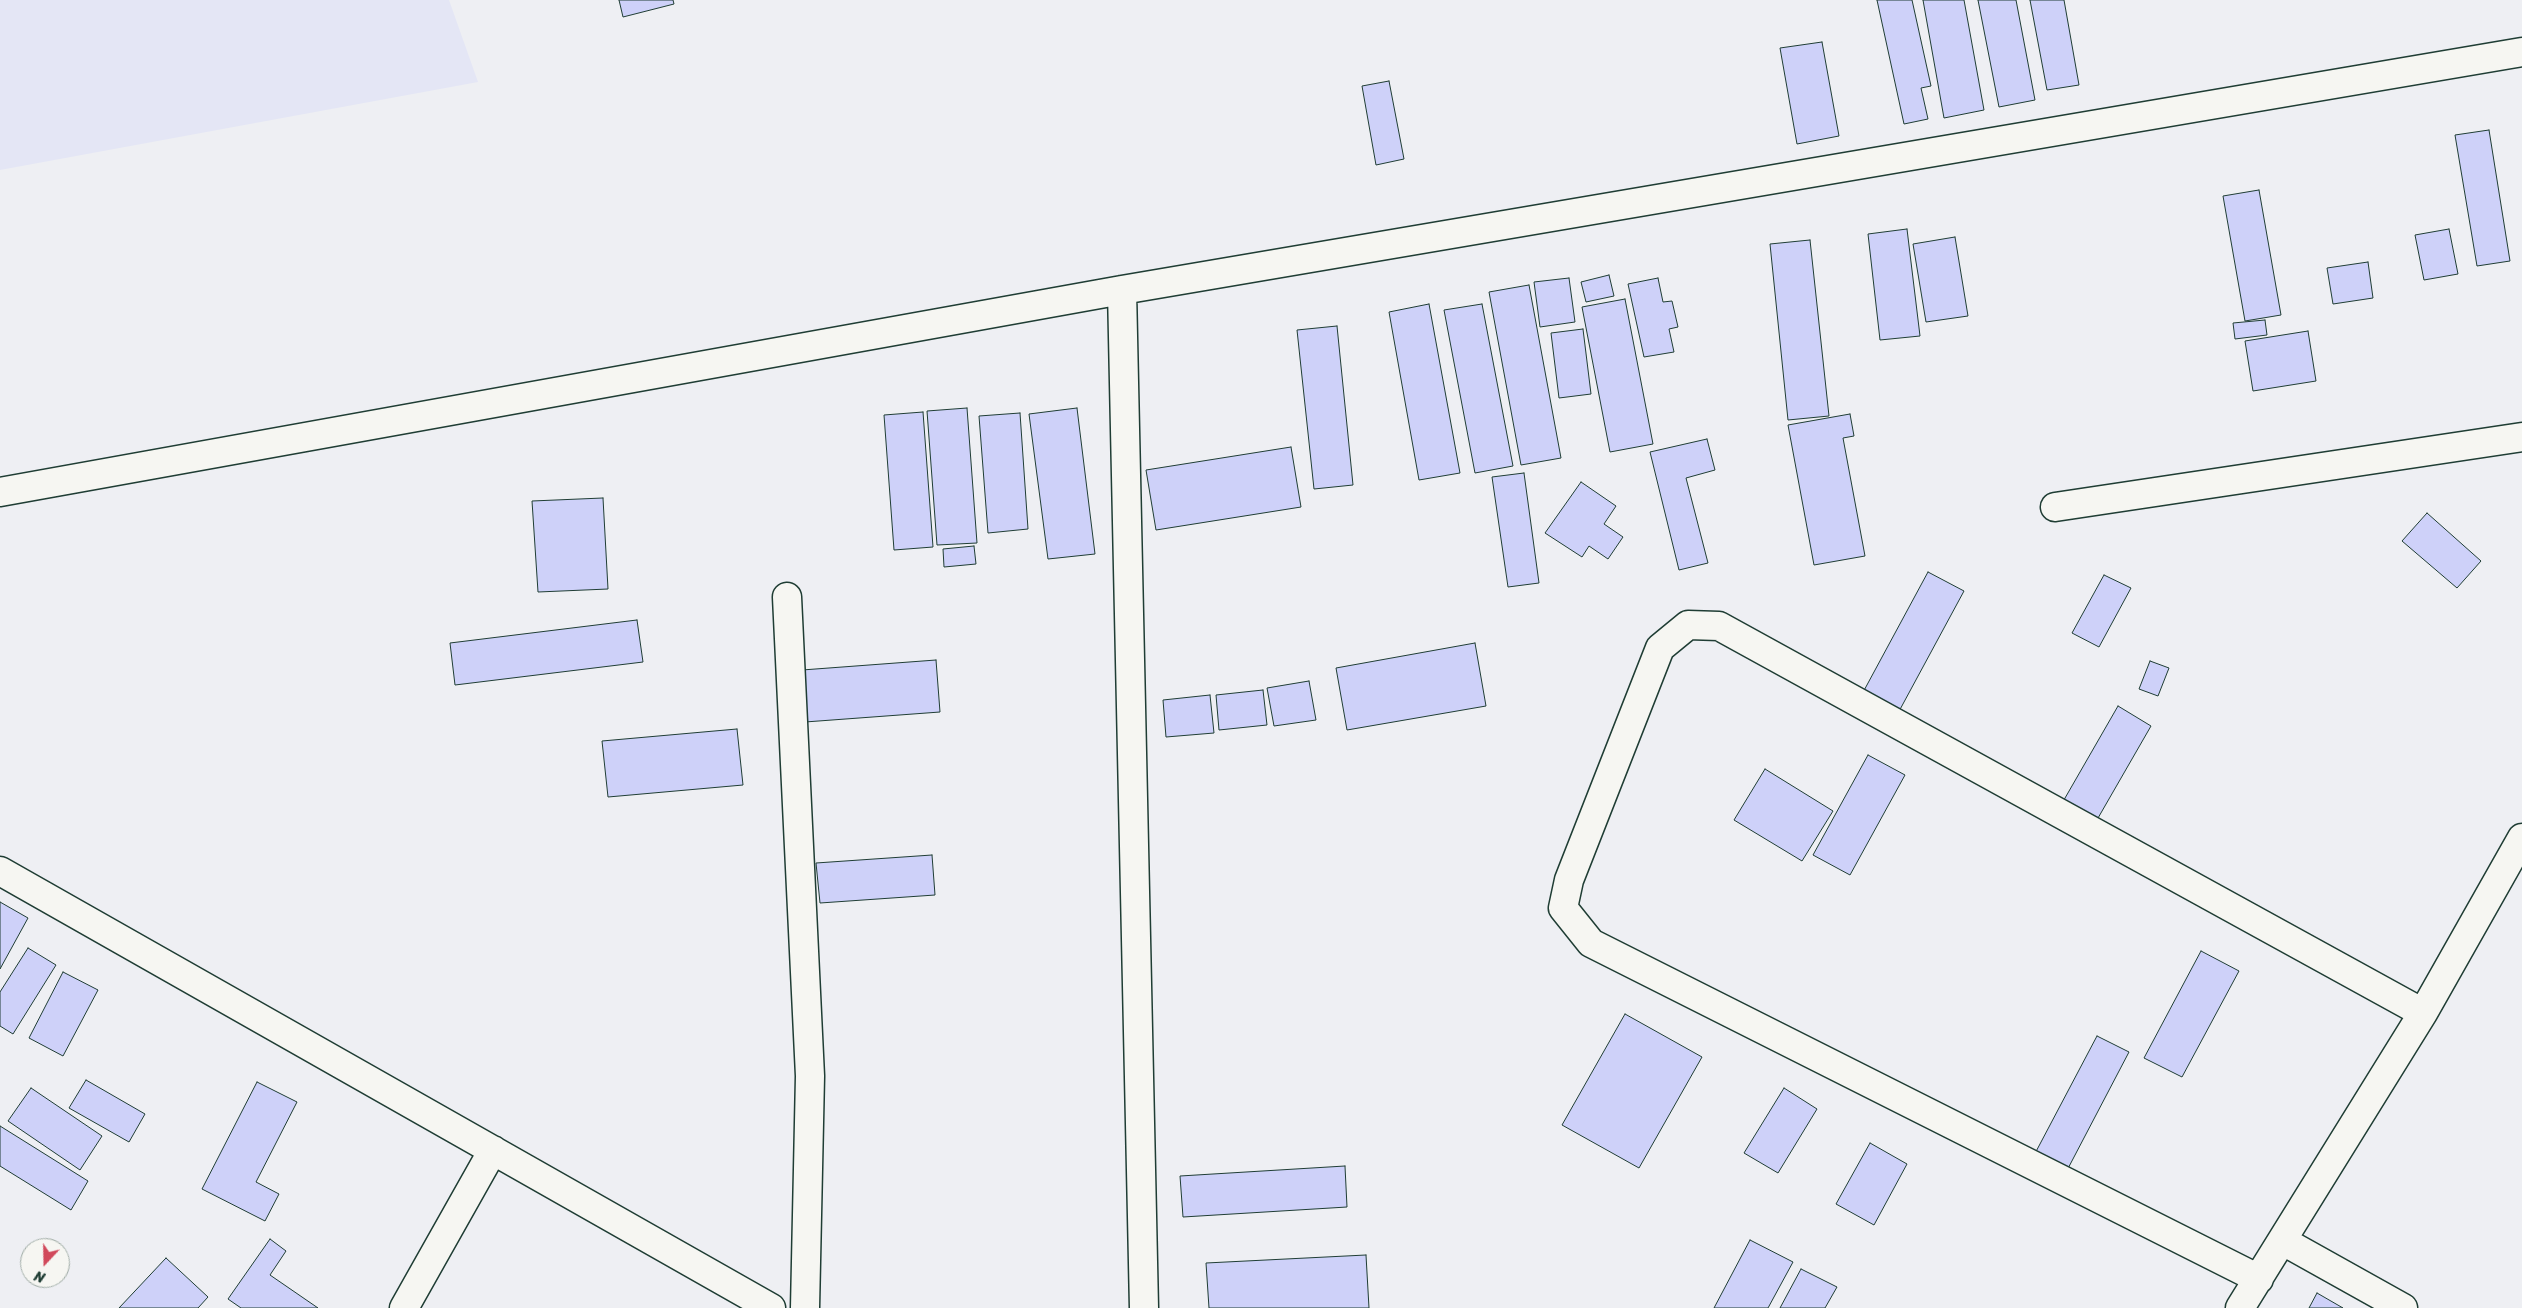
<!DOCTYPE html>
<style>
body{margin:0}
#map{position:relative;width:2522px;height:1308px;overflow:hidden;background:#eeeff3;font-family:Sriracha,sans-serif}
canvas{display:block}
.north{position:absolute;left:20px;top:1238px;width:50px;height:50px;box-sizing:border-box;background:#f6f6f2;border:1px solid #a0aca6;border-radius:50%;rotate:201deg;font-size:14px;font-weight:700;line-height:20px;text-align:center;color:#1f3d34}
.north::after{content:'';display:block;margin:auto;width:18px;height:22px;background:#d1495b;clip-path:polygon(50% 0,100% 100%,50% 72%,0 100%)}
</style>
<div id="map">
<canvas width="2522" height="1308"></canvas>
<div class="north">N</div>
</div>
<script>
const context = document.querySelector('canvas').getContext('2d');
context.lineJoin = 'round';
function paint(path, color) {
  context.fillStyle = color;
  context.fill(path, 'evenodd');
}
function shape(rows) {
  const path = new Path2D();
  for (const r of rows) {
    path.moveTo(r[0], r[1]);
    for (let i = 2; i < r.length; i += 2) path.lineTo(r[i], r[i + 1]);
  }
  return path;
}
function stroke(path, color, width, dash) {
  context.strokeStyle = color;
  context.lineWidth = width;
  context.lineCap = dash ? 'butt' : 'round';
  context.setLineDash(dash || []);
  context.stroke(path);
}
const built = shape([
 [0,0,449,0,478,82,0,170]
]);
const building = shape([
 [619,0,673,0,674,4,623,17,619,0],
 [1877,0,1912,0,1931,86,1921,88,1928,119,1904,124,1877,0],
 [1923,0,1964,0,1984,110,1944,118,1923,0],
 [1978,0,2016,0,2035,100,1999,107,1978,0],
 [2030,0,2064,0,2079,85,2047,90,2030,0],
 [1822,42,1839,136,1797,144,1780,48,1822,42],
 [1389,81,1404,159,1376,165,1362,86,1389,81],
 [2489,130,2510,261,2477,266,2455,135,2489,130],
 [2259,190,2281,315,2245,321,2223,196,2259,190],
 [1907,229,1920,336,1880,340,1868,234,1907,229],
 [2449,229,2458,274,2424,280,2415,235,2449,229],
 [1955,237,1968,316,1926,322,1913,244,1955,237],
 [1810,240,1829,416,1788,420,1770,244,1810,240],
 [2368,262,2373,298,2333,304,2327,268,2368,262],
 [1609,275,1614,296,1586,302,1581,282,1609,275],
 [1569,278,1575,322,1540,327,1534,282,1569,278],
 [1658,278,1663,302,1672,301,1678,327,1669,329,1674,352,1644,357,1628,284,1658,278],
 [1529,285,1561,458,1521,465,1489,292,1529,285],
 [1625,299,1653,444,1610,452,1582,307,1625,299],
 [1429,304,1460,473,1419,480,1389,312,1429,304],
 [1482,304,1513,466,1475,473,1444,310,1482,304],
 [2265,320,2267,335,2235,339,2233,323,2265,320],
 [1337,326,1353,485,1314,489,1297,330,1337,326],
 [1583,329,1591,394,1559,398,1551,333,1583,329],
 [2308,331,2316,381,2253,391,2245,341,2308,331],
 [967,408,977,543,937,545,927,411,967,408],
 [1077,408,1095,554,1048,559,1029,414,1077,408],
 [923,412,933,547,894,550,884,415,923,412],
 [1020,413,1028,529,988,533,979,416,1020,413],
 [1850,414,1854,436,1843,438,1865,556,1814,565,1788,425,1850,414],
 [1707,439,1715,470,1686,478,1708,563,1679,570,1650,452,1707,439],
 [1291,447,1301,507,1156,530,1146,470,1291,447],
 [1524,473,1539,583,1508,587,1492,477,1524,473],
 [1581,482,1616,506,1604,524,1623,537,1608,559,1589,546,1582,557,1545,533,1581,482],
 [603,498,608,589,538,592,532,501,603,498],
 [2427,513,2481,561,2457,588,2402,541,2427,513],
 [974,546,976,564,944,567,943,549,974,546],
 [1928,572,1964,591,1897,715,1861,696,1928,572],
 [2104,575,2131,588,2099,647,2072,633,2104,575],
 [637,620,643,662,455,685,450,643,637,620],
 [1475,643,1486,706,1347,730,1336,668,1475,643],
 [936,660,940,712,805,722,802,670,936,660],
 [2150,661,2169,668,2158,696,2139,689,2150,661],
 [1309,681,1316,720,1274,726,1267,688,1309,681],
 [1263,690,1267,725,1219,730,1216,695,1263,690],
 [1210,695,1214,733,1166,737,1163,700,1210,695],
 [2118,706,2151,726,2094,825,2061,805,2118,706],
 [737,729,743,785,608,797,602,741,737,729],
 [1868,755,1905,775,1850,875,1813,855,1868,755],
 [1765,769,1833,811,1802,861,1734,820,1765,769],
 [932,855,935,895,820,903,816,863,932,855],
 [0,902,28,918,0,969,0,902],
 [28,948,56,965,13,1034,0,1026,0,992,28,948],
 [2201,951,2239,971,2182,1077,2144,1058,2201,951],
 [63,972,98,990,63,1056,29,1038,63,972],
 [1625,1014,1702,1057,1639,1168,1562,1125,1625,1014],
 [2097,1036,2129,1052,2063,1178,2031,1161,2097,1036],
 [86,1080,145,1114,129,1142,69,1108,86,1080],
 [257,1082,297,1102,256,1182,279,1194,265,1221,202,1189,257,1082],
 [31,1088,102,1136,80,1170,8,1121,31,1088],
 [1784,1088,1817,1109,1778,1173,1744,1153,1784,1088],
 [0,1126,88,1181,71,1210,0,1166,0,1126],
 [1870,1143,1907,1164,1874,1225,1836,1204,1870,1143],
 [1345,1166,1347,1207,1183,1217,1180,1176,1345,1166],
 [270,1239,286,1251,270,1275,318,1308,241,1308,228,1299,270,1239],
 [1750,1240,1793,1262,1768,1308,1714,1308,1750,1240],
 [1366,1255,1369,1308,1209,1308,1206,1263,1366,1255],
 [166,1258,208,1297,198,1308,119,1308,166,1258],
 [1801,1269,1837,1287,1825,1308,1780,1308,1801,1269],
 [2317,1293,2343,1308,2309,1308,2317,1293]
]);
const minor = shape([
 [1122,290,1144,1308],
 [0,492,1122,290,2522,52],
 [2055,507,2522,437],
 [787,597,810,1076,805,1308],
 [0,871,771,1308],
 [2283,1241,2403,1308],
 [2259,1279,1591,943,1563,908,1569,880,1660,648,1688,625,1719,626,2423,1013],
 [404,1308,493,1150],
 [2240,1308,2423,1013,2522,838]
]);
paint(built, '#e4e6f5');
paint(building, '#ced1f9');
stroke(building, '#1f3d34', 1);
stroke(minor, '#1f3d34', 31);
stroke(minor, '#f6f6f2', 28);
</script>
